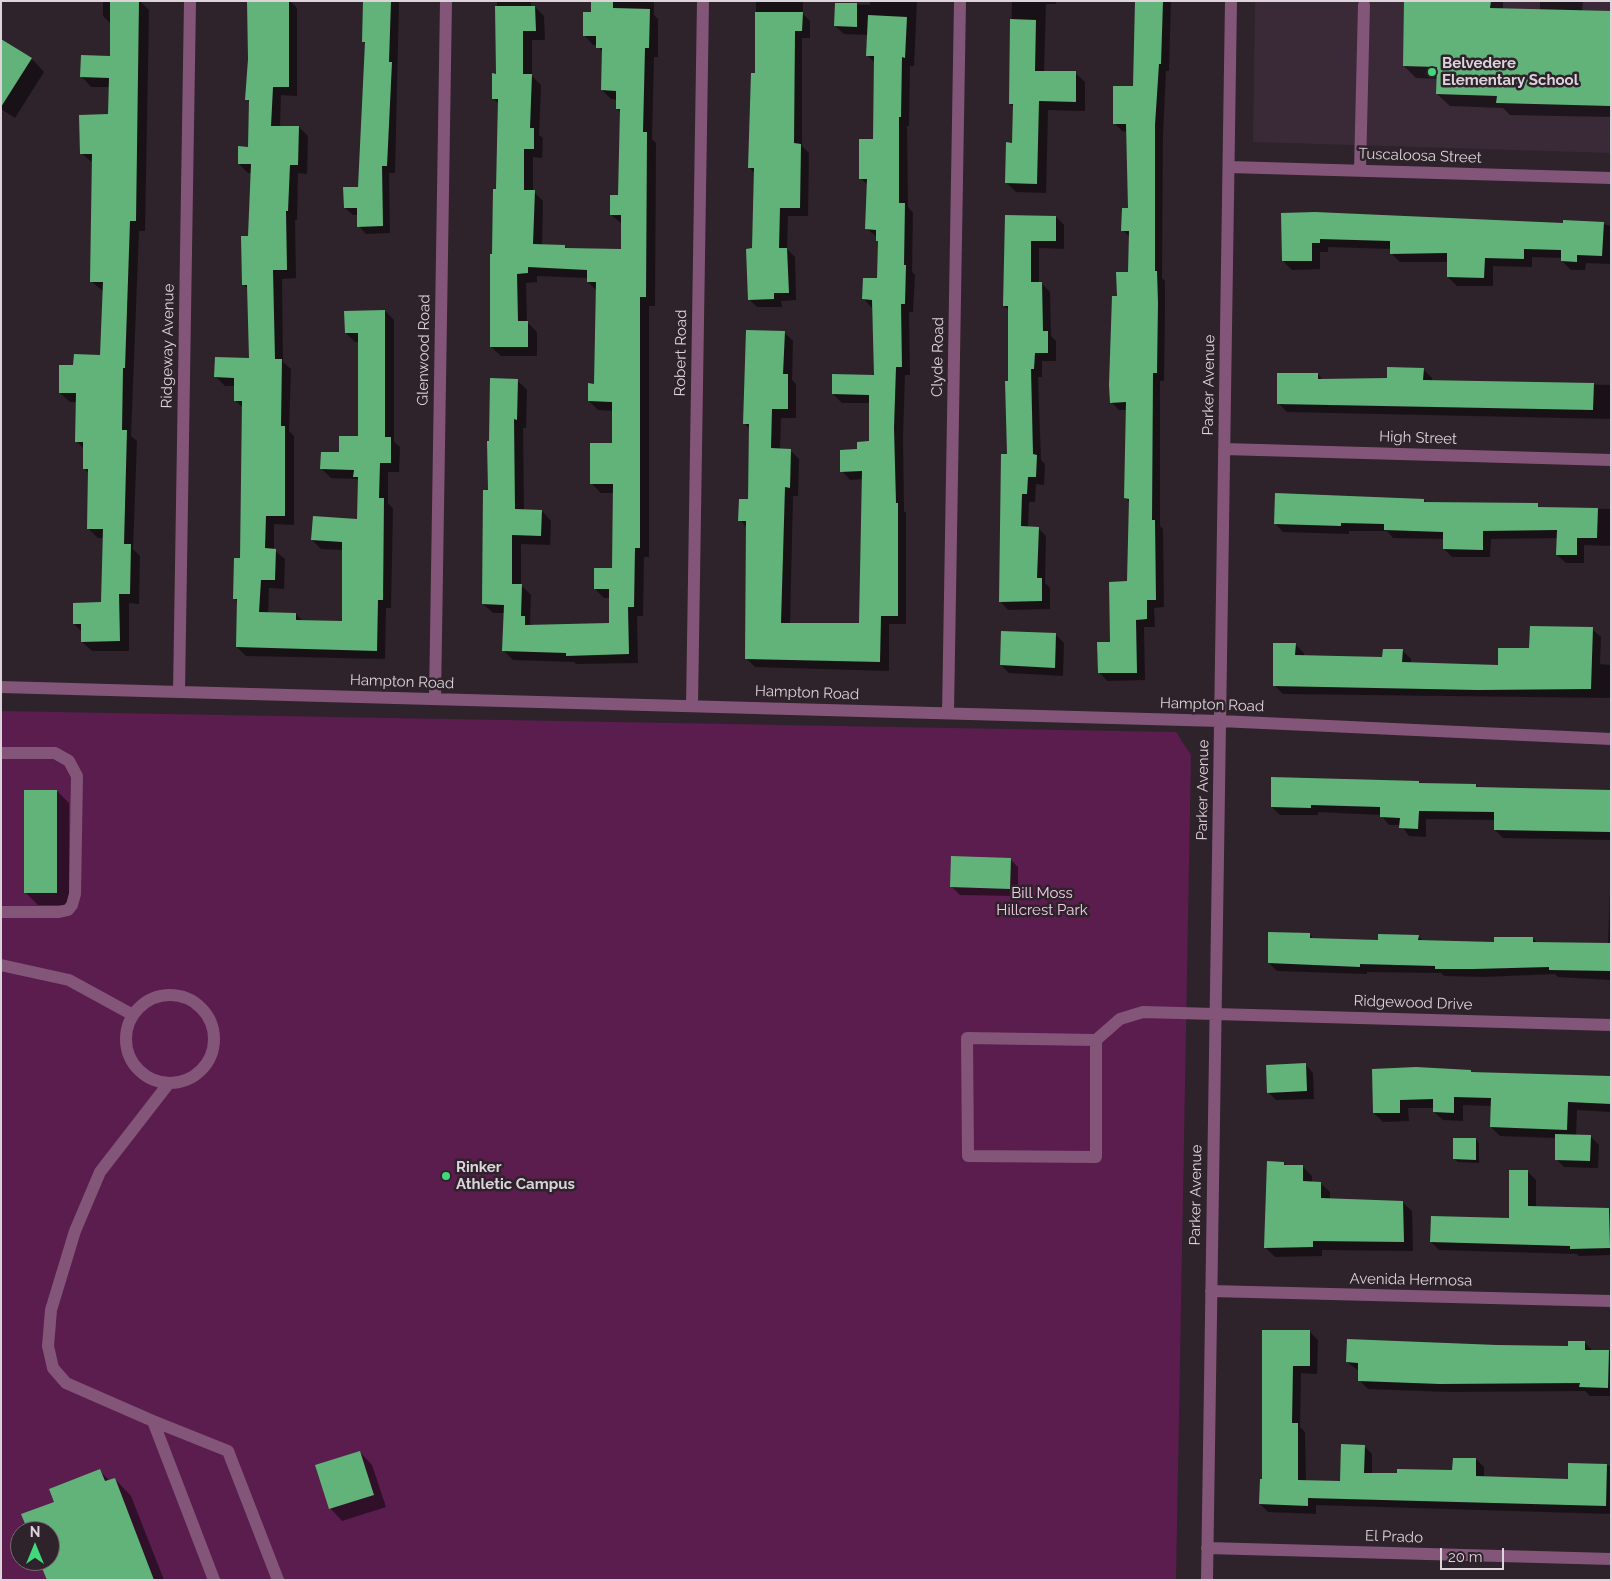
<!DOCTYPE html>
<style>
body{margin:0}
#map{position:relative;width:1612px;height:1581px;overflow:hidden;background:#2e222b;font-family:Raleway,sans-serif}
canvas{display:block}
.frame{position:absolute;inset:0;border:2px solid #dcd4da;pointer-events:none}
.north{position:absolute;left:10px;top:1521px;width:50px;height:50px;box-sizing:border-box;background:#2e222b;border:1px solid #746971;border-radius:50%;rotate:0deg;font-size:14px;font-weight:700;line-height:20px;text-align:center;color:#dcd4da}
.north::after{content:'';display:block;margin:auto;width:18px;height:22px;background:#41d77c;clip-path:polygon(50% 0,100% 100%,50% 72%,0 100%)}
.scale{position:absolute;left:1440px;top:1548px;width:64px;height:22px;box-sizing:border-box;border:2px solid #dcd4da;border-top:0;padding-left:6px;font-size:15px;line-height:18px;white-space:nowrap;color:#dcd4da;-webkit-text-stroke:4px #2e222b;paint-order:stroke}
</style>
<div id="map">
<canvas width="1612" height="1581"></canvas>
<div class="frame"></div>
<div class="north">N</div>
<div class="scale">20 m</div>
</div>
<script>
const context = document.querySelector('canvas').getContext('2d');
context.lineJoin = 'round';
function paint(path, color) {
  context.fillStyle = color;
  context.fill(path, 'evenodd');
}
function shape(rows) {
  const path = new Path2D();
  for (const r of rows) {
    if (r.length === 3) {
      path.moveTo(r[0] + r[2], r[1]);
      path.arc(r[0], r[1], r[2], 0, 2 * Math.PI);
      continue;
    }
    path.moveTo(r[0], r[1]);
    for (let i = 2; i < r.length; i += 2) path.lineTo(r[i], r[i + 1]);
  }
  return path;
}
function stroke(path, color, width, dash) {
  context.strokeStyle = color;
  context.lineWidth = width;
  context.lineCap = dash ? 'butt' : 'round';
  context.setLineDash(dash || []);
  context.stroke(path);
}
function label(font, color, halo, rows, align = 'center') {
  context.font = font + ' Raleway,sans-serif';
  context.lineWidth = 5;
  context.setLineDash([]);
  context.textBaseline = 'middle';
  context.strokeStyle = halo;
  context.fillStyle = color;
  for (const [text, x, y, turn = 0] of rows) {
    context.save();
    context.translate(x, y);
    context.rotate((+turn || 0) * Math.PI / 180);
    context.textAlign = isNaN(turn) ? turn : align;
    if (halo) context.strokeText(text, 0, 0);
    context.fillText(text, 0, 0);
    context.restore();
  }
}
const built = shape([
 [1255,1,1611,1,1611,153,1253,142]
]);
const green = shape([
 [1,711,1176,732,1191,755,1176,1580,1,1580],
 [20,1531,50,1531,50,1561,20,1561]
]);
const shadow = shape([
 [103,1,140,1,149,10,145,231,139,231,131,436,137,441,133,549,140,556,139,604,129,603,129,651,92,651,82,642,82,632,74,624,103,604,104,538,98,538,88,528,89,474,84,468,84,449,76,441,77,402,70,402,60,393,75,367,101,356,104,292,92,282,93,163,81,153,109,115,110,87,91,87,82,77,111,57,111,24,103,16],
 [248,1,290,1,297,8,297,96,281,95,280,127,299,127,308,136,307,174,298,173,297,220,295,220,296,278,282,279,283,362,291,369,289,431,294,436,294,525,274,524,274,550,285,559,284,589,269,588,268,614,296,614,303,621,343,622,344,550,321,549,312,540,358,521,359,481,357,479,331,478,322,469,359,438,360,342,355,342,346,333,385,311,394,320,394,442,400,447,399,472,388,472,388,503,393,509,391,608,386,608,385,659,246,656,237,647,238,602,234,598,241,559,243,408,235,400,235,386,225,386,216,377,250,359,249,290,244,285,250,237,252,173,248,173,239,164,249,148,250,103,247,99,249,59],
 [368,1,399,1,395,173,389,173,390,233,366,234,359,226,359,215,353,215,345,208,359,188,366,44,364,42],
 [497,1,531,1,531,7,535,7,544,16,545,40,532,40,532,76,541,85,539,135,543,138,542,158,533,157,533,191,543,201,542,245,565,246,567,249,622,250,622,224,611,215,619,196,621,112,617,109,617,100,611,99,602,90,603,53,597,45,593,45,584,35,592,13,592,1,654,1,654,15,658,19,658,57,654,57,652,139,656,143,655,306,649,306,649,557,644,557,643,616,637,616,638,663,576,664,574,662,513,660,504,651,505,613,493,613,483,604,489,492,517,380,527,390,526,428,523,428,524,511,542,511,551,521,550,545,521,544,521,585,531,595,530,623,533,626,610,625,610,598,604,598,595,589,613,570,614,493,601,493,591,483,613,445,614,411,598,410,589,401,595,385,597,291,588,282,588,278,537,276,537,282,526,283,527,322,537,332,537,356,501,356,491,347,493,256,498,191,499,104,493,98,497,75],
 [756,1,803,1,803,14,810,21,810,38,802,38,802,146,809,153,808,216,788,216,787,249,795,257,796,300,781,301,782,307,757,307,749,299,754,250,755,174,749,167,756,74],
 [870,1,917,1,914,66,910,66,909,126,907,126,908,207,913,213,912,272,915,275,913,312,909,312,910,375,905,375,903,437,904,511,906,513,906,624,889,624,889,671,755,667,746,658,747,528,740,520,749,501,751,430,745,424,784,332,793,341,792,380,796,384,796,418,781,418,780,450,790,450,799,459,798,496,793,496,790,624,860,625,863,479,850,480,842,471,858,450,870,442,871,403,842,403,833,394,875,376,872,308,864,299,878,280,879,243,877,237,867,229,868,185,860,178,874,140,875,63,868,56,868,35,844,34,835,26,836,4,870,5],
 [1012,1,1056,1,1056,4,1046,4,1044,72,1075,73,1085,82,1085,111,1048,110,1046,193,1016,192,1007,183,1014,144,1014,108,1010,103],
 [1137,1,1171,1,1169,71,1166,71,1163,134,1162,278,1165,281,1165,312,1164,381,1160,381,1160,526,1163,529,1164,607,1154,608,1155,627,1144,627,1145,680,1107,681,1099,672,1112,643,1128,582,1130,503,1126,498,1128,410,1119,410,1111,402,1129,273,1130,238,1123,230,1129,210,1128,132,1122,131,1114,123,1134,87],
 [1405,1,1503,1,1503,9,1540,10,1540,1,1583,1,1582,12,1611,13,1611,117,1510,115,1503,108,1450,106,1437,94,1438,79,1416,78,1404,66],
 [1,40,32,59,44,72,15,118,1,109],
 [1282,214,1564,225,1603,224,1611,226,1611,264,1586,263,1585,270,1571,270,1562,261,1562,258,1532,257,1532,267,1493,266,1493,286,1457,286,1448,277,1448,262,1400,262,1391,253,1391,249,1328,247,1328,252,1320,252,1320,269,1292,270,1283,261],
 [1006,216,1056,217,1064,225,1064,249,1039,248,1039,284,1042,284,1050,292,1051,336,1056,341,1056,361,1042,361,1042,377,1038,377,1041,460,1045,464,1044,485,1036,484,1035,502,1029,502,1028,528,1038,528,1046,536,1045,583,1050,588,1050,609,1008,610,1000,601,1008,455,1010,311,1004,306],
 [1423,369,1432,378,1432,381,1611,385,1611,419,1287,412,1278,403,1318,374,1324,381,1388,379],
 [1424,500,1427,503,1537,505,1541,508,1611,509,1611,546,1584,545,1584,563,1566,563,1557,555,1558,538,1491,539,1490,557,1452,557,1444,549,1444,539,1393,538,1387,531,1349,531,1349,534,1283,532,1275,523],
 [1592,629,1601,637,1600,664,1611,665,1611,698,1283,694,1274,685,1295,644,1304,653,1304,656,1384,658,1402,650,1411,659,1411,663,1499,666,1530,649],
 [1056,635,1064,643,1063,676,1009,673,1001,665],
 [1419,782,1421,784,1476,785,1478,788,1611,791,1611,840,1503,838,1495,830,1495,820,1426,819,1426,837,1409,836,1401,825,1389,825,1381,815,1318,812,1318,815,1280,815,1272,807],
 [57,791,69,803,69,905,38,905,25,892],
 [1010,859,1018,867,1018,896,960,895,952,887],
 [1610,891,1611,980,1558,977,1555,974,1483,977,1444,976,1441,973,1367,972,1367,974,1277,971,1269,963,1309,934,1314,939,1379,941,1418,936,1423,941,1495,943,1532,938,1538,943,1608,945],
 [1305,1064,1313,1073,1314,1099,1276,1100,1268,1092],
 [1373,1070,1611,1076,1611,1112,1577,1110,1576,1136,1591,1137,1599,1145,1598,1168,1564,1167,1556,1159,1556,1138,1500,1136,1491,1127,1492,1106,1463,1105,1463,1121,1443,1120,1434,1112,1434,1108,1408,1108,1409,1121,1383,1122,1374,1113],
 [1476,1139,1479,1143,1479,1163,1458,1162,1454,1159],
 [1284,1163,1287,1166,1303,1167,1312,1176,1312,1183,1320,1183,1330,1192,1330,1200,1402,1202,1412,1211,1413,1251,1322,1250,1322,1256,1275,1257,1265,1247],
 [1528,1172,1536,1180,1536,1208,1611,1209,1611,1255,1579,1256,1577,1254,1439,1250,1431,1242,1510,1219],
 [1264,1331,1310,1332,1318,1340,1317,1374,1301,1373,1300,1427,1305,1432,1306,1482,1341,1483,1364,1446,1372,1454,1372,1474,1454,1472,1476,1459,1484,1467,1484,1478,1569,1480,1569,1464,1611,1466,1611,1514,1316,1505,1316,1514,1268,1512,1260,1504,1263,1480],
 [1584,1342,1593,1351,1611,1351,1611,1396,1590,1396,1585,1391,1449,1392,1368,1389,1359,1380,1359,1371,1347,1362,1497,1346,1569,1347],
 [360,1452,372,1465,386,1507,342,1521,330,1508],
 [100,1471,110,1481,115,1479,131,1496,164,1580,48,1580,41,1561,50,1561,50,1531,29,1531,55,1502]
]);
const building = shape([
 [110,1,139,1,136,221,130,221,125,368,123,368,122,430,127,430,124,544,131,544,130,594,119,594,120,641,81,642,81,624,73,624,73,603,101,602,103,529,87,529,88,469,83,469,83,442,75,442,76,393,59,393,59,365,73,365,74,354,100,355,103,282,90,282,92,154,80,154,79,115,108,114,109,78,80,77,81,55,110,56],
 [247,1,289,1,289,87,273,87,271,126,299,126,298,165,290,165,288,211,286,211,287,270,273,270,275,359,282,359,281,426,285,426,285,516,266,516,265,548,276,549,275,580,261,580,259,612,296,613,296,620,342,621,342,542,311,540,313,516,357,519,358,477,353,477,354,470,320,469,321,452,339,452,339,436,358,436,358,333,345,333,344,311,385,310,385,437,391,437,391,463,380,463,379,498,384,498,383,600,378,600,377,651,236,647,237,599,233,599,234,558,240,558,242,401,234,401,234,378,214,377,215,357,249,358,247,285,242,285,241,236,248,236,251,164,238,164,238,146,248,147,249,100,245,100,248,59],
 [363,1,391,1,389,62,392,62,387,166,382,166,383,226,357,227,357,208,344,208,343,187,358,187,365,42,362,42],
 [591,1,613,1,613,8,650,9,649,48,645,48,643,132,647,132,646,297,640,297,640,548,635,548,634,607,628,607,629,654,566,656,566,653,502,651,504,605,482,604,483,490,488,490,487,441,489,441,490,378,518,379,517,420,514,419,515,509,542,510,541,536,512,535,512,584,522,584,521,616,525,616,525,625,609,623,609,589,594,589,594,568,612,568,613,484,590,484,590,443,612,443,612,402,588,401,588,383,594,384,596,282,587,282,587,270,528,267,528,273,517,274,518,321,528,321,528,347,490,347,490,254,492,254,493,189,496,189,498,99,492,99,492,73,496,74,495,6,535,6,536,31,523,31,523,74,532,74,530,128,534,128,534,149,524,149,524,190,535,190,533,244,565,245,565,248,621,249,621,215,610,215,610,195,618,195,620,109,616,109,616,91,601,90,602,48,596,48,596,36,583,36,583,12,591,12],
 [1135,1,1163,1,1161,64,1159,64,1155,125,1155,271,1157,271,1158,303,1157,373,1153,373,1152,520,1155,520,1156,600,1147,600,1147,619,1136,620,1137,673,1098,673,1097,642,1110,642,1109,582,1127,581,1129,499,1124,498,1126,402,1110,403,1109,385,1112,296,1117,296,1116,272,1128,272,1129,231,1121,231,1122,208,1128,208,1126,124,1113,124,1113,86,1133,86],
 [1404,1,1491,1,1490,8,1611,11,1611,106,1496,103,1497,96,1436,94,1437,67,1403,66],
 [835,3,857,3,857,27,834,26],
 [755,12,803,12,802,31,795,31,794,143,801,144,800,208,780,208,779,248,787,248,789,293,774,293,774,299,748,300,746,249,752,248,754,168,748,168,751,73,755,73],
 [868,15,907,17,905,58,902,57,901,117,899,117,899,203,905,203,904,265,906,265,905,304,901,304,902,367,896,367,894,428,896,503,898,503,898,616,881,616,880,662,745,659,746,521,738,521,739,499,748,499,749,424,743,424,746,330,785,331,783,374,788,374,788,409,772,409,771,448,791,449,790,488,785,487,781,623,859,623,862,471,840,472,840,450,857,449,857,442,869,441,869,395,832,394,832,374,874,375,872,300,862,299,863,278,877,278,878,241,876,241,876,230,865,229,867,179,859,179,859,139,873,139,874,56,866,56],
 [1010,19,1036,20,1035,71,1076,71,1076,102,1039,101,1037,184,1005,183,1006,142,1012,143,1013,104,1009,104],
 [1,39,32,58,1,107],
 [1315,212,1563,223,1563,220,1604,222,1602,256,1577,255,1577,262,1561,261,1561,250,1524,249,1524,259,1485,258,1484,278,1447,277,1447,253,1390,254,1390,241,1320,239,1320,243,1312,243,1312,261,1282,261,1281,213],
 [1005,215,1056,216,1056,241,1031,241,1031,282,1042,282,1043,331,1048,331,1048,353,1035,353,1034,369,1031,369,1033,454,1037,455,1036,477,1028,477,1027,494,1022,494,1021,526,1039,527,1037,578,1042,578,1042,601,999,602,1001,454,1007,454,1005,381,1008,381,1008,306,1003,306],
 [1387,367,1424,368,1423,380,1594,383,1593,410,1277,404,1277,373,1318,373,1318,379,1387,378],
 [1275,493,1424,499,1424,502,1538,503,1538,507,1598,508,1597,538,1577,538,1577,555,1556,555,1557,530,1483,531,1483,550,1443,549,1443,532,1384,530,1384,524,1341,523,1341,526,1274,524],
 [1530,626,1593,627,1591,689,1478,690,1273,686,1273,643,1296,643,1295,655,1382,657,1383,649,1403,649,1402,662,1498,665,1498,648,1529,648],
 [1001,631,1056,633,1055,668,1000,665],
 [1271,777,1419,781,1419,783,1476,784,1476,787,1611,790,1611,832,1494,830,1494,812,1419,811,1418,829,1399,828,1400,818,1380,817,1380,807,1311,805,1311,808,1271,807],
 [24,790,57,790,57,893,24,893],
 [951,856,1011,858,1010,889,950,887],
 [1268,932,1310,933,1310,938,1378,940,1378,934,1419,935,1418,940,1494,942,1494,937,1533,937,1533,942,1611,943,1611,971,1549,970,1549,967,1474,969,1435,969,1435,966,1360,964,1360,967,1268,963],
 [1306,1063,1307,1091,1267,1093,1266,1065],
 [1416,1067,1471,1070,1471,1072,1611,1076,1611,1104,1568,1102,1567,1130,1490,1127,1491,1098,1454,1097,1454,1113,1433,1112,1433,1099,1400,1100,1400,1113,1373,1113,1372,1069],
 [1555,1134,1591,1135,1590,1161,1555,1160],
 [1453,1138,1476,1138,1476,1160,1453,1159],
 [1267,1161,1284,1162,1284,1165,1303,1165,1303,1181,1321,1182,1321,1198,1403,1201,1404,1242,1313,1241,1313,1247,1264,1248],
 [1509,1170,1528,1170,1528,1206,1609,1208,1610,1248,1570,1249,1570,1246,1430,1242,1431,1216,1509,1218],
 [1262,1330,1310,1330,1310,1366,1293,1366,1292,1423,1298,1423,1298,1480,1340,1481,1341,1444,1365,1445,1364,1473,1397,1473,1397,1469,1452,1470,1453,1458,1476,1458,1476,1476,1568,1479,1568,1463,1607,1464,1606,1506,1308,1498,1308,1506,1259,1504,1260,1479,1262,1479],
 [1347,1339,1497,1345,1568,1346,1568,1341,1585,1341,1585,1350,1609,1350,1608,1388,1579,1387,1580,1383,1440,1384,1358,1381,1358,1363,1346,1362],
 [360,1451,374,1495,329,1509,315,1465],
 [100,1469,105,1481,115,1478,154,1580,47,1580,39,1561,50,1561,50,1531,28,1531,21,1514,54,1502,49,1489]
]);
const minor = shape([
 [1229,167,1611,178],
 [1360,170,1364,5],
 [1224,449,1611,460],
 [1,687,1220,721,1611,739],
 [179,692,190,1],
 [435,699,446,1],
 [692,706,703,1],
 [948,713,960,1],
 [1,753,55,753,69,761,77,776,75,894,72,905,68,910,59,912,1,912],
 [1,965,69,980,133,1015],
 [170,1039,44],
 [1096,1040,967,1038,968,1156,1096,1157,1096,1040,1120,1019,1143,1012,1611,1025],
 [169,1083,100,1172,75,1231,51,1310,48,1346,53,1368,66,1383,153,1421,214,1580],
 [1211,1291,1611,1301],
 [153,1421,228,1451,278,1580],
 [1207,1548,1611,1559],
 [1207,1580,1231,1]
]);
const markers = [
 [1432,72,5,"#41d77c"],
 [446,1176,5,"#41d77c"]
];
const poiNames = [
 ["Belvedere",1442,63],
 ["Elementary School",1442,80],
 ["Rinker",456,1167],
 ["Athletic Campus",456,1184]
];
const streetNames = [
 ["Tuscaloosa Street",1420,156,2],
 ["Ridgeway Avenue",168,346,-89],
 ["Glenwood Road",424,350,-89],
 ["Robert Road",681,353,-89],
 ["Clyde Road",938,357,-89],
 ["Parker Avenue",1209,385,-89],
 ["High Street",1418,438,2],
 ["Hampton Road",402,682,2],
 ["Hampton Road",807,693,2],
 ["Hampton Road",1212,705,2],
 ["Parker Avenue",1203,790,-89],
 ["Ridgewood Drive",1413,1003,2],
 ["Parker Avenue",1196,1195,-89],
 ["Avenida Hermosa",1411,1280,1],
 ["El Prado",1394,1537,2]
];
const parkNames = [
 ["Bill Moss",1042,893],
 ["Hillcrest Park",1042,910]
];
paint(built, '#3a2936');
paint(green, '#5a1d4e');
paint(shadow, '#0007');
paint(building, '#61b37a');
stroke(minor, '#835578', 12);
for (const [x, y, r, color] of markers) {
  const dot = new Path2D();
  dot.arc(x, y, r, 0, 2 * Math.PI);
  context.fillStyle = color;
  context.fill(dot);
  stroke(dot, '#2e222b', 2);
}
label('bold 15px', '#dcd4da', '#2e222b', poiNames, 'left');
label('15px', '#dcd4da', '#2e222b', streetNames);
label('15px', '#f3cbe9', '#2e222b', parkNames);
</script>
